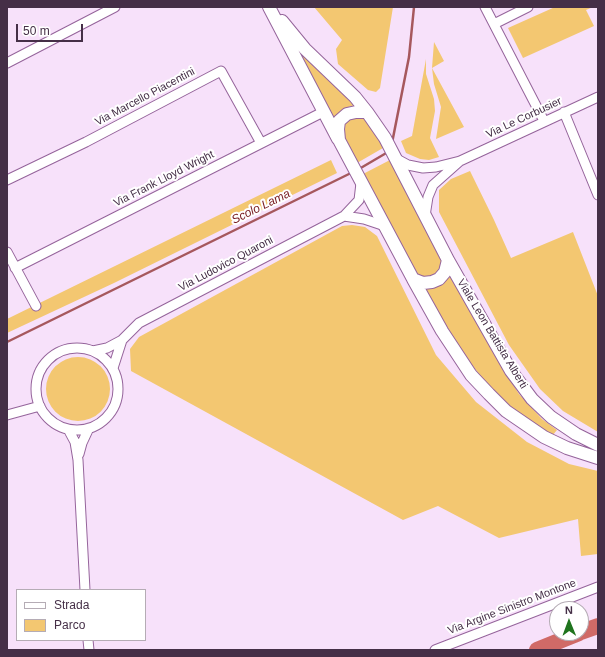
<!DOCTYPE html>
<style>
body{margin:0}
#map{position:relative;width:605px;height:657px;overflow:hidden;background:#f7e1fa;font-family:Helvetica,sans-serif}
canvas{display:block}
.frame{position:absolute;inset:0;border:8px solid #452f47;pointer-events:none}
.legend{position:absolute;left:16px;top:589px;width:130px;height:52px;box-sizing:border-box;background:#fff;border:1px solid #b5acb5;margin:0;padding:5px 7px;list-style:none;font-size:12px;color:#452f47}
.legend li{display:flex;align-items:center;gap:8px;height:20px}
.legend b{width:20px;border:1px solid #b5acb5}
.north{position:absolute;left:549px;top:601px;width:40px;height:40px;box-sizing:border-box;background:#fff;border:1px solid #b5acb5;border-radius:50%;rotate:359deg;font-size:11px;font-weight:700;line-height:16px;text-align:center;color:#452f47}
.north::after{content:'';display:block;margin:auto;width:14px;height:18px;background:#1f741e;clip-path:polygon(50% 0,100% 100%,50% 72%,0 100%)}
.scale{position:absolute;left:16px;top:24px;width:67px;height:18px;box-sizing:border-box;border:2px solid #452f47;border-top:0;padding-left:5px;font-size:12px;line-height:14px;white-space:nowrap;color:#452f47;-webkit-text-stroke:3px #fff;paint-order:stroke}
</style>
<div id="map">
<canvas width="605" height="657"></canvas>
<div class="frame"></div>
<ul class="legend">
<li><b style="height:5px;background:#fff"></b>Strada</li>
<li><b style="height:11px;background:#f3c771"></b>Parco</li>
</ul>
<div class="north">N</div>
<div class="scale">50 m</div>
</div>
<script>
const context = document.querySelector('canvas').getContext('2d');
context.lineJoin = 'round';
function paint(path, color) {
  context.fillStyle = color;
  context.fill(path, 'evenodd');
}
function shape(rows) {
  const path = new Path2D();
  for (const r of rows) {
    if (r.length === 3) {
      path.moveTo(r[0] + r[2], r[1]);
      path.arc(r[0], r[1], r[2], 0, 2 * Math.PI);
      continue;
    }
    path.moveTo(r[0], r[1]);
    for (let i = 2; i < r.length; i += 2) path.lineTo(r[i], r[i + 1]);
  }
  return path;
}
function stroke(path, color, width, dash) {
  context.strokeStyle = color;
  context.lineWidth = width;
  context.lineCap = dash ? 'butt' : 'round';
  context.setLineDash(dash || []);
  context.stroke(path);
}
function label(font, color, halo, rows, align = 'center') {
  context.font = font + ' Helvetica,sans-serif';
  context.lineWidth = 4;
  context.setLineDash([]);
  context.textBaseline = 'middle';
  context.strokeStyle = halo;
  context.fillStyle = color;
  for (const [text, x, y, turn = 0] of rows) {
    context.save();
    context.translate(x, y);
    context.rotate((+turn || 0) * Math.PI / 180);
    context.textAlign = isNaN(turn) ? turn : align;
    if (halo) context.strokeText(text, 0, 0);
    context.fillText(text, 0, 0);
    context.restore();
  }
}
const green = shape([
 [314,7,393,7,380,88,376,92,368,90,338,64,336,49,342,40],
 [555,7,593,7,586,10,594,26,523,58,508,28],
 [434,42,444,61,432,68,464,127,436,139,441,107,434,84,432,68],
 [299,50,359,105,351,106,342,110,334,120],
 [426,59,426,74,434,99,435,111,430,138,439,157,429,160,420,159,406,153,401,141,412,136],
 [365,117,369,120,383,148,357,163,342,135,344,123,348,119],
 [331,160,337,173,114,283,7,333,7,319],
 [390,160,442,260,439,271,434,276,427,277,421,276,415,272,363,174],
 [470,171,494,220,511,258,573,232,598,296,598,432,563,411,540,389,509,345,439,212,439,190,451,179],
 [352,225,365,227,377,236,436,355,476,402,527,442,569,464,598,471,598,554,581,556,578,519,499,538,438,506,403,520,131,371,130,349,139,337,342,226],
 [449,273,492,350,519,394,542,419,557,430,552,436,520,416,491,390,460,349,422,287],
 [78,389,32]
]);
const stream = shape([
 [392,143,409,57,414,7],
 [359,169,388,152],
 [7,342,353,172]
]);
const river = shape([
 [581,632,598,626],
 [537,650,579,633]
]);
const street = shape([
 [485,7,544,121],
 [494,24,528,7],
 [7,63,115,7],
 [564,112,598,195],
 [395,158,408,165,423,168,436,167,460,161,598,97],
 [7,180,86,142,221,71,261,143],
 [344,216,364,219,385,226],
 [425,216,428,197,433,185,460,161],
 [7,252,36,306],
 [15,268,323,112],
 [77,389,41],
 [93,351,107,348,122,340,139,323,344,216,359,200,361,183],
 [113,368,122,340],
 [7,415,40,406],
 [68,429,75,442,78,460,85,590],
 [79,454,82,443,89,428],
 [88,640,89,650],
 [435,650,598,587]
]);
const secondary = shape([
 [269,7,338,139],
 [282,21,305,49,355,97,367,112],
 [356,112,367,112,385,138,448,260,445,272,439,279,432,282,423,283,413,279,339,140,338,129,339,121,347,114,356,112],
 [448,260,511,371,532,399,551,417,576,434,598,445],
 [413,279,442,331,471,375,489,394,506,411,544,437,567,448,598,458]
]);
const streetNames = [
 ["Via Marcello Piacentini",145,97,-28],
 ["Via Le Corbusier",524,118,-25],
 ["Via Frank Lloyd Wright",164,179,-27],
 ["Via Ludovico Quaroni",226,264,-28],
 ["Viale Leon Battista Alberti",492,334,59],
 ["Via Argine Sinistro Montone",512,607,-21]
];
const waterNames = [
 ["Scolo Lama",261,207,-26]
];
paint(green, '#f3c771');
stroke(stream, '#a6585d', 2.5);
stroke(river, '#d06a67', 16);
stroke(street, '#95649b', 11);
stroke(secondary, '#95649b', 14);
stroke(street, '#fff', 9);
stroke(secondary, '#fff', 12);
label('11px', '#452f47', '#fff', streetNames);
label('italic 12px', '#76191f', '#fff', waterNames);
</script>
